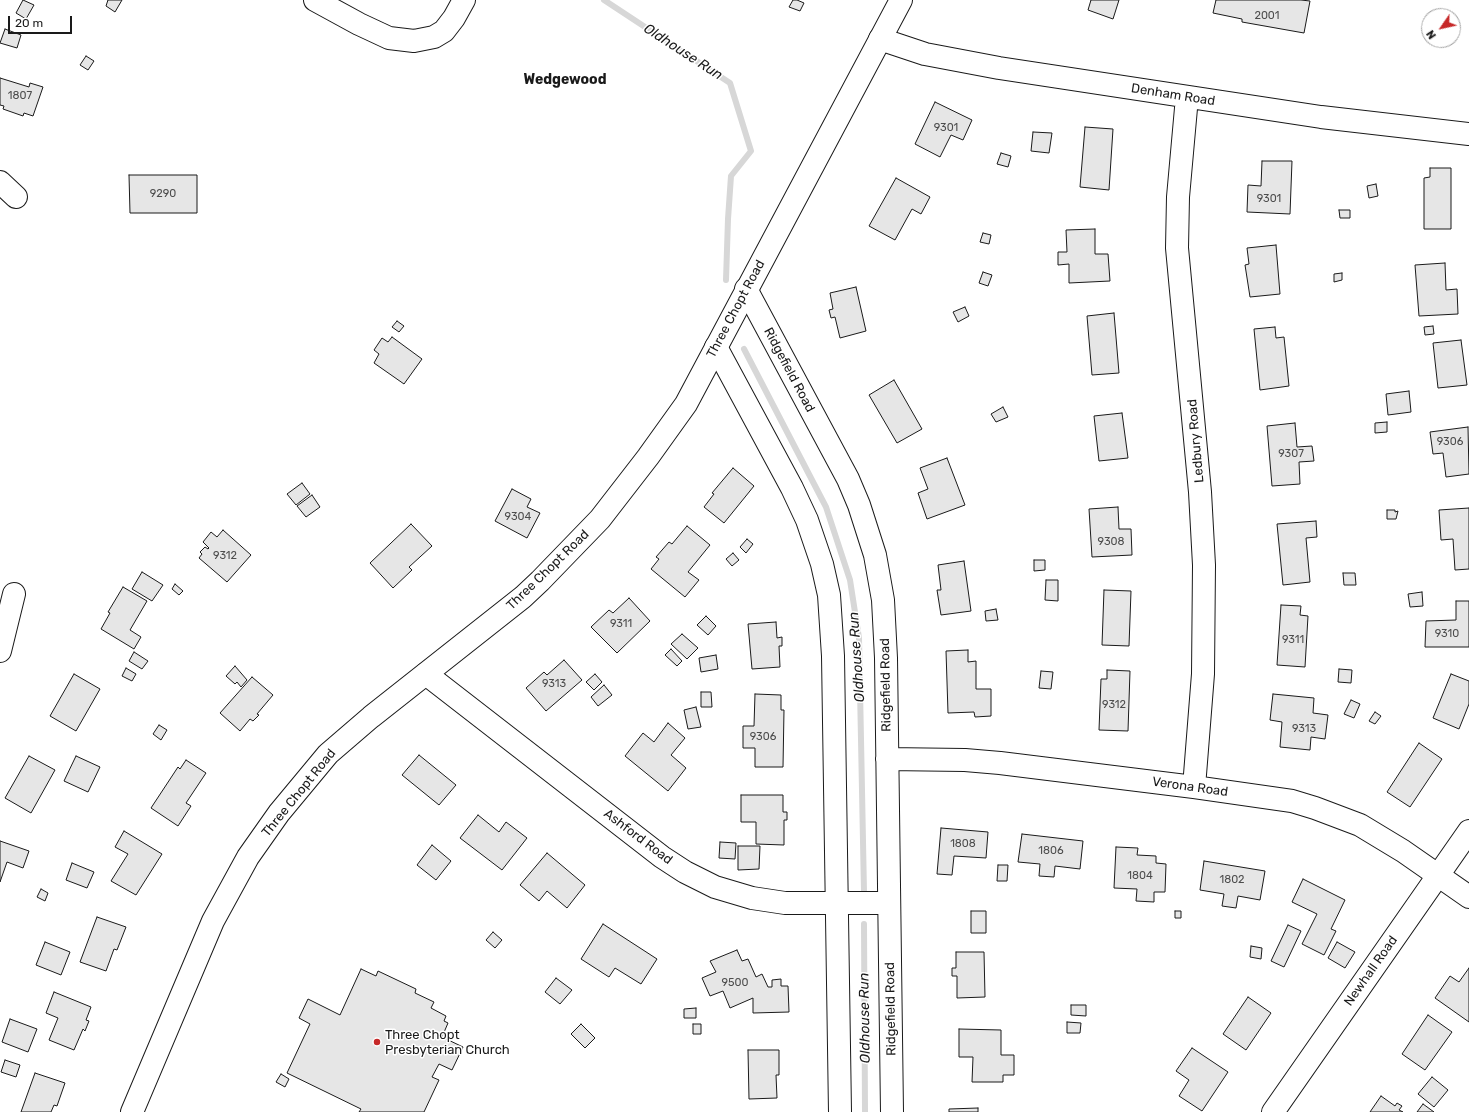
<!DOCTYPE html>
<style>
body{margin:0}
#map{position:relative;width:1469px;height:1112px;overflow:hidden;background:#fff;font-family:Rubik,sans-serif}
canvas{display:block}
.north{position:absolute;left:1421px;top:8px;width:40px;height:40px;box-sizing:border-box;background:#fff;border:1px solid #a3a3a3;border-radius:50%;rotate:236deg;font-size:11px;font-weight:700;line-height:16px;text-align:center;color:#1a1a1a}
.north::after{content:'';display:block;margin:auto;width:14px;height:18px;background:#c62828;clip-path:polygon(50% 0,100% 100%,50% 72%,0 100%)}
.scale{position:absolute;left:8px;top:16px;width:64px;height:18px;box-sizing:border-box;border:2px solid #1a1a1a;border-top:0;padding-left:5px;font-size:12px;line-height:14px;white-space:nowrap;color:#1a1a1a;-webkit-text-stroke:3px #fff;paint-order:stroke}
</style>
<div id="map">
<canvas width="1469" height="1112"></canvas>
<div class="north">N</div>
<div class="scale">20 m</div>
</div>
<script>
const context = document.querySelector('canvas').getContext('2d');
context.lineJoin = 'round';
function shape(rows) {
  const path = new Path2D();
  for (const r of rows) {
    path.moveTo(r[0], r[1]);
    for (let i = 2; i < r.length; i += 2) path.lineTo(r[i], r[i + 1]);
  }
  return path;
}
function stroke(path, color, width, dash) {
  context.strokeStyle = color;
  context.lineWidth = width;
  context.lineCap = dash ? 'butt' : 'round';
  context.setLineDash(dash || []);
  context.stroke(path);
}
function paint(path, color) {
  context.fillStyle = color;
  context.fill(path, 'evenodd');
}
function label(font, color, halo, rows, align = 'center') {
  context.font = font + ' Rubik,sans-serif';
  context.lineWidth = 3;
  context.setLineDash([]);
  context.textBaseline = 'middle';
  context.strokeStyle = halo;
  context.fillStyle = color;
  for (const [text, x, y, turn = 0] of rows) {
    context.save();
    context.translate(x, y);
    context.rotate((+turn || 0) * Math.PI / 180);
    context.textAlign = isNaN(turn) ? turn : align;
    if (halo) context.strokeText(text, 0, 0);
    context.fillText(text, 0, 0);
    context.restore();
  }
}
const stream = shape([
 [604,0,730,83,751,151,731,176,728,219,726,280],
 [744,349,826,507,850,580,859,638,864,892],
 [864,924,865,1112]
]);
const building = shape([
 [23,0,34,5,26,19,16,13,23,0],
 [108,0,122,0,115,12,106,6,108,0],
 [793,0,797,0,804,3,800,11,789,7,793,0],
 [1091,0,1119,0,1113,19,1088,10,1091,0],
 [1216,0,1301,0,1310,1,1304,33,1242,22,1242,19,1213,13,1216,0],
 [5,29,21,35,17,48,0,43,5,29],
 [86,56,94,61,88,70,80,65,86,56],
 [0,78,29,87,30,83,43,87,33,116,24,113,23,116,3,109,4,106,0,105,0,78],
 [935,102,972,120,963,140,951,135,940,157,915,144,935,102],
 [1085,127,1113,129,1109,190,1080,187,1085,127],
 [1033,132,1052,133,1049,153,1031,151,1033,132],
 [1001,153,1011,156,1008,167,997,164,1001,153],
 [1262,161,1292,161,1290,214,1247,212,1248,185,1261,186,1262,161],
 [1430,168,1451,168,1451,229,1424,229,1424,178,1430,177,1430,168],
 [129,175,197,175,197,213,130,213,129,175],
 [896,178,930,197,921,214,912,209,895,240,869,226,896,178],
 [1376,184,1378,196,1369,198,1367,186,1376,184],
 [1339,210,1350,210,1350,218,1340,218,1339,210],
 [1095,229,1095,254,1108,254,1110,281,1069,283,1069,264,1058,265,1058,252,1067,252,1066,230,1095,229],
 [983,233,991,235,989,244,980,242,983,233],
 [1276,245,1280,294,1250,297,1245,265,1249,264,1247,248,1276,245],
 [1445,263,1446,290,1457,289,1458,314,1419,316,1415,265,1445,263],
 [983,272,992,275,988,286,979,283,983,272],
 [1342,273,1342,280,1334,282,1334,274,1342,273],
 [856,287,866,331,840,338,835,317,831,318,829,310,833,309,830,293,856,287],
 [965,307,969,316,958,322,953,312,965,307],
 [1114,313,1119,373,1092,375,1087,316,1114,313],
 [397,321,404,326,399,332,392,327,397,321],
 [1433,326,1434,334,1425,335,1424,327,1433,326],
 [1275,327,1276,338,1284,337,1289,386,1260,390,1254,329,1275,327],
 [392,337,422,359,404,384,374,363,379,354,374,350,382,338,388,342,392,337],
 [1461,340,1467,385,1438,388,1433,343,1461,340],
 [894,380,922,429,897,443,869,395,894,380],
 [1409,391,1411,412,1388,415,1386,394,1409,391],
 [1003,407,1008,417,996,422,991,414,1003,407],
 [1122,413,1128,458,1099,461,1094,416,1122,413],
 [1387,422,1387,432,1375,433,1375,423,1387,422],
 [1295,423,1297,447,1312,446,1314,461,1299,462,1300,484,1272,486,1267,426,1295,423],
 [1468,427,1469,474,1446,477,1443,453,1433,454,1430,432,1468,427],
 [947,458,965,505,927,519,918,493,928,489,920,468,947,458],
 [733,468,754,486,724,523,704,507,714,494,712,493,733,468],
 [302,483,310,494,296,505,287,494,302,483],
 [512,489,531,499,527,507,540,513,527,538,495,521,512,489],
 [312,495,320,507,306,517,297,506,312,495],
 [1118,507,1119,529,1131,529,1132,555,1092,557,1089,509,1118,507],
 [1469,508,1469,569,1455,570,1453,539,1441,540,1439,510,1469,508],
 [1387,510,1395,510,1395,512,1398,511,1396,519,1387,519,1387,510],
 [1316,521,1317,537,1306,538,1310,582,1283,585,1277,524,1316,521],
 [411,524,432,546,409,567,412,570,393,588,370,563,411,524],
 [687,526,710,545,688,572,699,580,685,597,651,569,659,559,656,557,669,542,672,544,687,526],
 [223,530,251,555,227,582,199,558,202,554,200,552,205,547,208,549,209,548,203,542,211,532,217,537,223,530],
 [747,539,753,544,746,553,740,547,747,539],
 [733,553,739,560,732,566,726,559,733,553],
 [1034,560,1045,560,1045,570,1034,571,1034,560],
 [964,561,971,611,941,615,937,590,941,590,938,565,964,561],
 [142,572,163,585,152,601,132,589,142,572],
 [1343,573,1355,573,1356,585,1344,585,1343,573],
 [1046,580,1058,580,1058,601,1045,600,1046,580],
 [175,584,183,591,179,595,172,589,175,584],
 [123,587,147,601,130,630,141,637,134,649,101,629,110,613,108,612,123,587],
 [1104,590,1131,591,1129,646,1102,645,1104,590],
 [1422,592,1423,606,1410,607,1408,594,1422,592],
 [629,598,650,621,617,653,591,627,609,610,613,613,629,598],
 [1456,601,1469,601,1469,647,1425,647,1426,621,1456,620,1456,601],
 [1281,605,1301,606,1300,615,1308,616,1305,667,1277,665,1281,605],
 [996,609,998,620,986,621,985,611,996,609],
 [706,616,716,626,708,635,697,625,706,616],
 [776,622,777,638,782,637,782,646,779,646,780,667,752,669,748,624,776,622],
 [682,634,698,648,687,659,671,644,682,634],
 [671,649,682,661,677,666,665,655,671,649],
 [968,650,968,662,976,661,976,689,991,689,991,716,975,717,974,712,948,713,946,651,968,650],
 [134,652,148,661,142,669,129,661,134,652],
 [716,655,718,669,701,672,699,658,716,655],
 [564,660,582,680,546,711,526,688,544,672,547,675,564,660],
 [235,666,247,680,241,687,237,682,235,684,226,676,235,666],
 [126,668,136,674,132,681,122,676,126,668],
 [1339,669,1352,670,1351,683,1338,682,1339,669],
 [1107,670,1130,671,1128,731,1099,730,1101,679,1107,679,1107,670],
 [1041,671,1053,672,1051,689,1039,688,1041,671],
 [74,674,100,689,76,731,50,716,74,674],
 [595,674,602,682,594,690,586,682,595,674],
 [1451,674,1469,681,1469,704,1459,729,1433,718,1451,674],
 [252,677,273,695,257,714,259,715,253,721,250,719,240,731,220,713,252,677],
 [604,685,612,695,598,706,591,697,604,685],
 [701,692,711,692,712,707,701,707,701,692],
 [755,694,781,695,781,710,784,710,783,767,755,767,755,748,743,748,743,726,754,726,755,694],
 [1273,694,1314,698,1313,713,1328,715,1325,739,1311,737,1310,750,1280,747,1282,722,1270,720,1273,694],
 [1351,700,1360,704,1354,718,1344,714,1351,700],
 [696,707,701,727,688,729,684,710,696,707],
 [1375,712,1381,716,1375,724,1369,721,1375,712],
 [668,723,685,738,671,755,686,768,668,791,625,756,643,733,654,742,668,723],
 [159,725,167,730,161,740,153,734,159,725],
 [1419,743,1442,759,1410,807,1387,792,1419,743],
 [419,755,456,785,439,805,402,775,419,755],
 [29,756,55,770,31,813,5,798,29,756],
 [76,756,100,767,88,792,64,781,76,756],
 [186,760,206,773,186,803,191,806,178,826,151,808,178,767,180,769,186,760],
 [741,795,783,795,783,812,787,812,787,820,784,820,784,845,756,844,756,822,741,822,741,795],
 [478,815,499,832,506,822,527,838,502,870,460,838,478,815],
 [941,828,988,832,986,858,954,856,952,875,937,874,941,828],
 [124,831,162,854,136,895,111,881,128,854,115,847,124,831],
 [1022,834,1083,841,1080,869,1055,866,1054,877,1039,876,1040,864,1018,862,1022,834],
 [0,841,29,851,23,868,7,862,0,882,0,841],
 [720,842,736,843,735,859,719,858,720,842],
 [432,845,451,861,436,880,417,865,432,845],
 [738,846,760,846,759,869,738,870,738,846],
 [1116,847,1138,848,1137,855,1156,856,1156,863,1166,864,1165,892,1154,892,1154,902,1136,901,1137,889,1114,888,1116,847],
 [547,853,585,885,567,908,547,891,539,901,520,885,547,853],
 [1204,861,1265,871,1260,900,1238,896,1236,908,1222,906,1224,894,1200,890,1204,861],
 [72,863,94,872,87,888,66,880,72,863],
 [998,865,1008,865,1007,881,997,881,998,865],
 [1303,879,1345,900,1331,929,1336,931,1324,955,1302,944,1317,914,1292,902,1303,879],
 [41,889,48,893,45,901,37,897,41,889],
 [971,911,986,911,986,933,971,933,971,911],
 [1175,911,1181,911,1181,918,1175,918,1175,911],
 [97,917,126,927,117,950,114,949,106,971,80,962,97,917],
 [603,924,657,959,641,984,615,968,609,977,581,959,603,924],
 [1288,925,1301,931,1284,967,1271,961,1288,925],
 [493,932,502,940,495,948,486,940,493,932],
 [45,942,70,952,61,975,36,965,45,942],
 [1337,942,1355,952,1345,968,1328,958,1337,942],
 [1251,946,1262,948,1261,959,1250,957,1251,946],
 [737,950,742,961,748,959,756,977,762,974,768,987,772,987,772,980,781,979,781,986,788,986,789,1012,753,1013,753,998,730,1008,723,991,710,996,702,978,716,972,710,961,737,950],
 [956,952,984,952,985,997,957,998,957,976,952,976,952,968,956,968,956,952],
 [1469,968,1469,1022,1435,998,1450,976,1459,982,1469,968],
 [361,969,376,976,378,971,416,989,415,993,434,1002,431,1008,446,1016,444,1021,448,1023,442,1037,463,1047,452,1070,439,1064,432,1077,439,1080,424,1112,359,1112,361,1109,287,1073,310,1024,299,1018,308,999,340,1015,361,969],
 [556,978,572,990,560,1004,545,992,556,978],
 [54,992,91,1007,86,1020,89,1021,85,1031,83,1029,74,1050,49,1040,58,1018,46,1013,54,992],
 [1248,997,1271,1013,1246,1050,1223,1034,1248,997],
 [1071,1005,1086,1005,1086,1016,1071,1015,1071,1005],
 [696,1008,696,1018,684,1018,684,1009,696,1008],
 [1428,1015,1452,1032,1425,1070,1402,1054,1428,1015],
 [10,1019,37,1029,28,1052,2,1042,10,1019],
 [1067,1022,1081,1023,1080,1033,1067,1033,1067,1022],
 [581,1024,595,1038,585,1048,571,1034,581,1024],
 [693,1024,701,1024,701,1034,693,1034,693,1024],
 [959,1029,1001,1030,1001,1055,1014,1055,1014,1075,1003,1075,1003,1082,972,1082,973,1057,959,1057,959,1029],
 [1192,1048,1228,1072,1202,1111,1179,1096,1189,1080,1176,1071,1192,1048],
 [748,1050,779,1050,779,1075,776,1075,777,1098,749,1099,748,1050],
 [5,1060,20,1065,16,1077,1,1072,5,1060],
 [35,1073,65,1083,57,1106,54,1105,51,1112,21,1112,35,1073],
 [281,1074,289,1079,285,1087,276,1082,281,1074],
 [1432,1077,1448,1090,1434,1107,1418,1094,1432,1077],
 [1381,1096,1395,1106,1397,1103,1402,1106,1399,1110,1403,1112,1370,1112,1381,1096],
 [1423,1104,1434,1112,1417,1112,1423,1104],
 [978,1108,978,1112,949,1112,949,1109,978,1108]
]);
const minor = shape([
 [315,0,359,24,389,38,414,41,434,37,444,31,454,18,464,0],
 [880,39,925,54,999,68,1321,117,1469,134],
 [1187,97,1178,197,1177,248,1200,492,1204,565,1203,674,1194,787],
 [0,182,16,197],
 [746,289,848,479,859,505,875,555,883,600,886,658,892,1112],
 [716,347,792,488,807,520,822,564,829,595,833,656,840,1112],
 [0,651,14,594],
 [426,674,662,857,685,872,715,887,752,898,785,903,889,903],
 [887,759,965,760,1000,763,1194,787,1292,801,1315,808,1360,825,1403,851,1469,897],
 [1273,1112,1469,831]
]);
const major = shape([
 [132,1112,213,921,248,857,279,813,328,754,371,717,523,597,540,581,600,519,648,457,686,404,901,0]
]);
const markers = [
 [377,1042,4,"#c62828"]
];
const numberNames = [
 ["2001",1267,16],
 ["1807",20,96],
 ["9301",946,128],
 ["9290",163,194],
 ["9301",1269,199],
 ["9306",1450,442],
 ["9307",1291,454],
 ["9304",518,517],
 ["9308",1111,542],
 ["9312",225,556],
 ["9311",621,624],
 ["9310",1447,634],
 ["9311",1293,640],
 ["9313",554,684],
 ["9312",1114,705],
 ["9313",1304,729],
 ["9306",763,737],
 ["1808",963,844],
 ["1806",1051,851],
 ["1804",1140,876],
 ["1802",1232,880],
 ["9500",735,983]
];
const streetNames = [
 ["Denham Road",1173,95,9],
 ["Three Chopt Road",736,309,-62],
 ["Ridgefield Road",789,370,62],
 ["Ledbury Road",1196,441,-95],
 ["Three Chopt Road",548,570,-44],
 ["Ridgefield Road",886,685,-91],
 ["Verona Road",1190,787,8],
 ["Three Chopt Road",299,793,-51],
 ["Ashford Road",638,837,37],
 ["Newhall Road",1371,971,-55],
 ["Ridgefield Road",891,1009,-91]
];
const poiNames = [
 ["Three Chopt",385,1035],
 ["Presbyterian Church",385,1050]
];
const waterNames = [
 ["Oldhouse Run",683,52,33],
 ["Oldhouse Run",857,657,-94],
 ["Oldhouse Run",865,1018,-91]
];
const neighbourhoodNames = [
 ["Wedgewood",565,80]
];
stroke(stream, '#d7d7d7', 6);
paint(building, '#e6e6e6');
stroke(building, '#1a1a1a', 1);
stroke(minor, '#1a1a1a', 24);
stroke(major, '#1a1a1a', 24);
stroke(minor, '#fff', 22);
stroke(major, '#fff', 22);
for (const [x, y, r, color] of markers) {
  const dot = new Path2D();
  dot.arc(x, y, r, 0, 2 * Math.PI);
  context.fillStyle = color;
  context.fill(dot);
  stroke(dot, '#fff', 1.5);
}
label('11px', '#4d4d4d', null, numberNames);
label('13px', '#1a1a1a', '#fff', streetNames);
label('13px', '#1a1a1a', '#fff', poiNames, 'left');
label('italic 14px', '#1a1a1a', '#fff', waterNames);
label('bold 14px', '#1a1a1a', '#fff', neighbourhoodNames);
</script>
